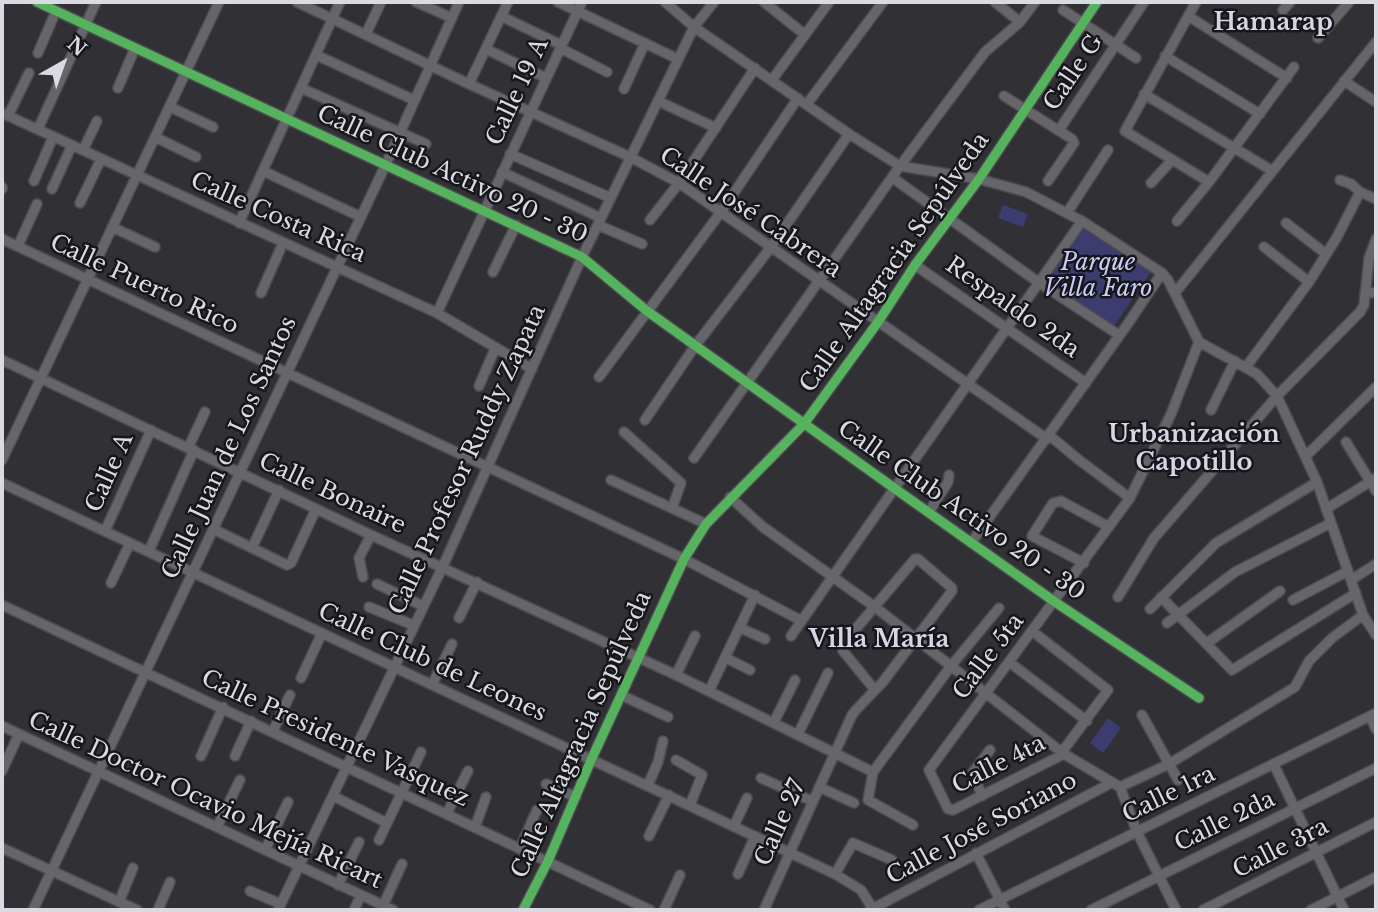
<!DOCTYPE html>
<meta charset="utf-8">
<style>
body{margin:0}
#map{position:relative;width:1378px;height:912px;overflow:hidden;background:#303035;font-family:"Libre Baskerville",serif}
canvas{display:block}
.frame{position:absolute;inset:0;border:4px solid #dadbe2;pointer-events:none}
.north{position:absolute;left:28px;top:28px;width:70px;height:70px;-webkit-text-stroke:5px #16161b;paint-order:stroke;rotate:40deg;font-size:19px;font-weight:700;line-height:28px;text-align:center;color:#dadbe2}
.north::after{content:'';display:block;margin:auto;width:24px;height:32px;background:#dadbe2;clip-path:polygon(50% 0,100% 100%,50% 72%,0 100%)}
</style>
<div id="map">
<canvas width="1378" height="912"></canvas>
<div class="frame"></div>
<div class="north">N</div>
</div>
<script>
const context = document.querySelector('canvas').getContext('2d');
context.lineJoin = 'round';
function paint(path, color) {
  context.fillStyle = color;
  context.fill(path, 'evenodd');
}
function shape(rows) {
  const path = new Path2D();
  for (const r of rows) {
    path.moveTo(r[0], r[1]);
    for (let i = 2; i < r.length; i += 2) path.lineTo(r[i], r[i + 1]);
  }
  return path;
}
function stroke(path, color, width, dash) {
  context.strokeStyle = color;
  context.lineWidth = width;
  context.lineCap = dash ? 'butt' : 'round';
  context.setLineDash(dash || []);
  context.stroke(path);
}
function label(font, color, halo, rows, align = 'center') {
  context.font = font + ' "Libre Baskerville",serif';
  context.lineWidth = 5;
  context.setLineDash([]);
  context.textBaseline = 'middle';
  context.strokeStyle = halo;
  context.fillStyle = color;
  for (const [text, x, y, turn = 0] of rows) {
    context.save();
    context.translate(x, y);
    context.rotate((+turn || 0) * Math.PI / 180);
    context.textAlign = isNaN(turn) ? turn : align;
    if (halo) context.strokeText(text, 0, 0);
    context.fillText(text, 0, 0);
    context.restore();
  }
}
const green = shape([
 [1003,205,1028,214,1023,227,998,218],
 [1083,225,1151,272,1112,329,1044,281],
 [1108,718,1121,728,1103,753,1090,743]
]);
const minor = shape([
 [37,2,582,257,647,311,894,488,1055,602,1199,698],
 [297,2,469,84,630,157,679,183,1047,439],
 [416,2,452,18],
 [558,2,678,59],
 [665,2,694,27,849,134,900,166,979,179,1026,192,1082,221,1162,273,1168,280,1199,342,1257,374,1277,396,1317,482,1363,615,1376,635],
 [764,2,804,34],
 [995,2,1020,22],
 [1196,2,1125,131,1209,182],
 [1063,10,1136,58],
 [1283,10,1290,2],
 [501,16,561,45],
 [1188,16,1287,78],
 [366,34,381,2],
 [1318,38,1349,2],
 [560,48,607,72],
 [486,49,546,78],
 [38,53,56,11],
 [316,55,414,100],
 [1165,56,1260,114],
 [772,80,829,2],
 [1344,81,1376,102],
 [469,84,508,2],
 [118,88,135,48],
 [301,88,426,144],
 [624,89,645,43],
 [1144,94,1271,170],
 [1004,96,1072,139,1074,143,1048,181],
 [658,101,716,128],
 [807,104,883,2],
 [170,107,213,127],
 [2,113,437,313,532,369],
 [8,116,29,73],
 [38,129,96,2],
 [1059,130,1144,2],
 [155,137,196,157],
 [83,150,97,121],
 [510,154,611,198],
 [263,171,361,217],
 [502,172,601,218],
 [893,178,1038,282,1119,335],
 [1340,180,1351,184,1360,192],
 [34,181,53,137],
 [1151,183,1172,160],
 [2,189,2,187],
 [52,189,72,145],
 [80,203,101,159],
 [1067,213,1108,150],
 [650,220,679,183,755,68],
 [1177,221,1209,182,1294,67],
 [239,223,340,2],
 [1286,223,1326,254],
 [598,225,642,244],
 [112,227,155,247],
 [2,239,684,559,800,620],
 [18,246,37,204],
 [1264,247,1309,282],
 [915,265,1086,383],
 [493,272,516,225],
 [1365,292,1376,293],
 [261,293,283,243],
 [1175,293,1376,42],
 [437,313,582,2],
 [2,360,371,535,676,675,873,772],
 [1246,367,1309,282,1337,237,1360,192,1376,199],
 [599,377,721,212,798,98],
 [479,386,495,349],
 [1211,410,1235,361],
 [645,420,695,346,771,247,849,134],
 [624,432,681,483,672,508],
 [1049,435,1079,460,1130,498],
 [1346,442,1376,491],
 [188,448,205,412],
 [1306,456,1376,387],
 [694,458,900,166,985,52,1020,22,1035,2],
 [2,460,219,2],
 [611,480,706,524],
 [2,483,835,874,861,890,873,909],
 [730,497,763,527,875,607,1064,754,1120,787],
 [1326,509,1376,478],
 [929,512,948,482,949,475],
 [213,529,287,565,291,563,316,509],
 [105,531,151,430],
 [971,543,1127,325,1162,273],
 [252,548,279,490],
 [149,551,194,450],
 [1084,563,1032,536,1053,503,1061,501,1109,527],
 [363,577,359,558,371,535],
 [1351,580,1376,564],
 [111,583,130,543],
 [377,584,423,606],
 [1118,597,1154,538,1277,396,1360,312,1364,305,1369,258,1376,239],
 [1161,597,1232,670,1356,593],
 [1293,600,1348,571],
 [2,605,650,910],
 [369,607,413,625],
 [1150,609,1216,543,1317,482],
 [459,618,477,582],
 [1167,623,1235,572,1331,523],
 [740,628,765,639],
 [1032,631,1108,690,1062,752],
 [791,636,1082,221],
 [1207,643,1280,591],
 [726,658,750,670],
 [1009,662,1087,721],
 [676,675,695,636],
 [301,678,322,633],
 [432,685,452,644],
 [709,691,755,595],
 [621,695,668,717],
 [1142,715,1178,780],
 [1370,717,1376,729],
 [774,722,795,680],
 [2,726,393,910],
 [273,731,290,695],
 [798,734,828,673],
 [1064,754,953,810,948,809,929,770,1130,498,1171,414,1199,342],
 [201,756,223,707],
 [235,756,251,721],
 [676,760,702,775,690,805],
 [1274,765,1344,910],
 [2,771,19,734],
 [761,778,812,801],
 [546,784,576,797],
 [648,785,658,762,663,741],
 [819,787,854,803],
 [1120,787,1169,764,1295,687,1309,661,1332,638,1363,615],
 [1120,787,1137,832,1176,910],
 [333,796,387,823],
 [982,796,973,772,990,750],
 [447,813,468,771],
 [913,825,868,800,873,772,951,666,999,608],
 [734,826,747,798],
 [217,827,240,780],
 [475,827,486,797],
 [649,836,669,795],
 [379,840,421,752],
 [2,848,137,910],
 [520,848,537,810],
 [265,850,288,802],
 [976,853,1005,910],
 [738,874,755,836],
 [835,874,853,843,892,860],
 [338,885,359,842],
 [250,891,281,904],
 [119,902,133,868],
 [383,906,402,864],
 [33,910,386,164,459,2],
 [158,910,170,882],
 [278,910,443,566,582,257,694,27,714,2],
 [354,910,361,895],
 [523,910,548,861,592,758,684,559,706,524,804,424,878,322,915,265,979,179,1097,2],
 [664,910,680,875],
 [764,910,852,715,856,710,875,690,882,683,952,591,952,588,918,559,915,559,843,644,843,651,875,690],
 [870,910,1111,783],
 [979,910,1376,713],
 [1091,910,1376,768],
 [1203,910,1376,822],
 [1311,910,1376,877]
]);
const cycleway = shape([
 [37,2,582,257,647,311,894,488,1055,602,1199,698],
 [523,910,548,861,592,758,684,559,706,524,804,424,878,322,915,265,979,179,1097,2]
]);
const streetNames = [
 ["Calle G",1074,73,-56],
 ["Calle 19 A",518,92,-65],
 ["Calle Club Activo 20 - 30",452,175,25],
 ["Calle José Cabrera",750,213,34],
 ["Calle Costa Rica",278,218,24],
 ["Calle Altagracia Sepúlveda",895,263,-55],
 ["Calle Puerto Rico",144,285,25],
 ["Respaldo 2da",1012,308,35],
 ["Calle Juan de Los Santos",230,448,-65],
 ["Calle Profesor Ruddy Zapata",468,460,-65],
 ["Calle A",110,473,-66],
 ["Calle Bonaire",332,494,25],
 ["Calle Club Activo 20 - 30",961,511,35],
 ["Calle 5ta",989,657,-53],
 ["Calle Club de Leones",432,663,25],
 ["Calle Altagracia Sepúlveda",582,735,-66],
 ["Calle Presidente Vasquez",335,739,25],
 ["Calle 4ta",999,765,-27],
 ["Calle 1ra",1169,795,-26],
 ["Calle Doctor Ocavio Mejía Ricart",205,801,25],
 ["Calle 2da",1225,822,-26],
 ["Calle 27",781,823,-66],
 ["Calle José Soriano",982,829,-28],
 ["Calle 3ra",1281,849,-27]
];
const parkNames = [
 ["Parque",1098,264],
 ["Villa Faro",1098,290]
];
const neighbourhoodNames = [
 ["Hamarap",1273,23],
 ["Urbanización",1194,435],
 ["Capotillo",1194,463],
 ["Villa María",879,640]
];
paint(green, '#3c3c70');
stroke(minor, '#4b4b50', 12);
stroke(minor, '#66666a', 9);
stroke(cycleway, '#56b35d', 9);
label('23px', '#dadbe2', '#16161b', streetNames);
label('italic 23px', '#c9cdf8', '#16161b', parkNames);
label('bold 24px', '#d5d6e4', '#16161b', neighbourhoodNames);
</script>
